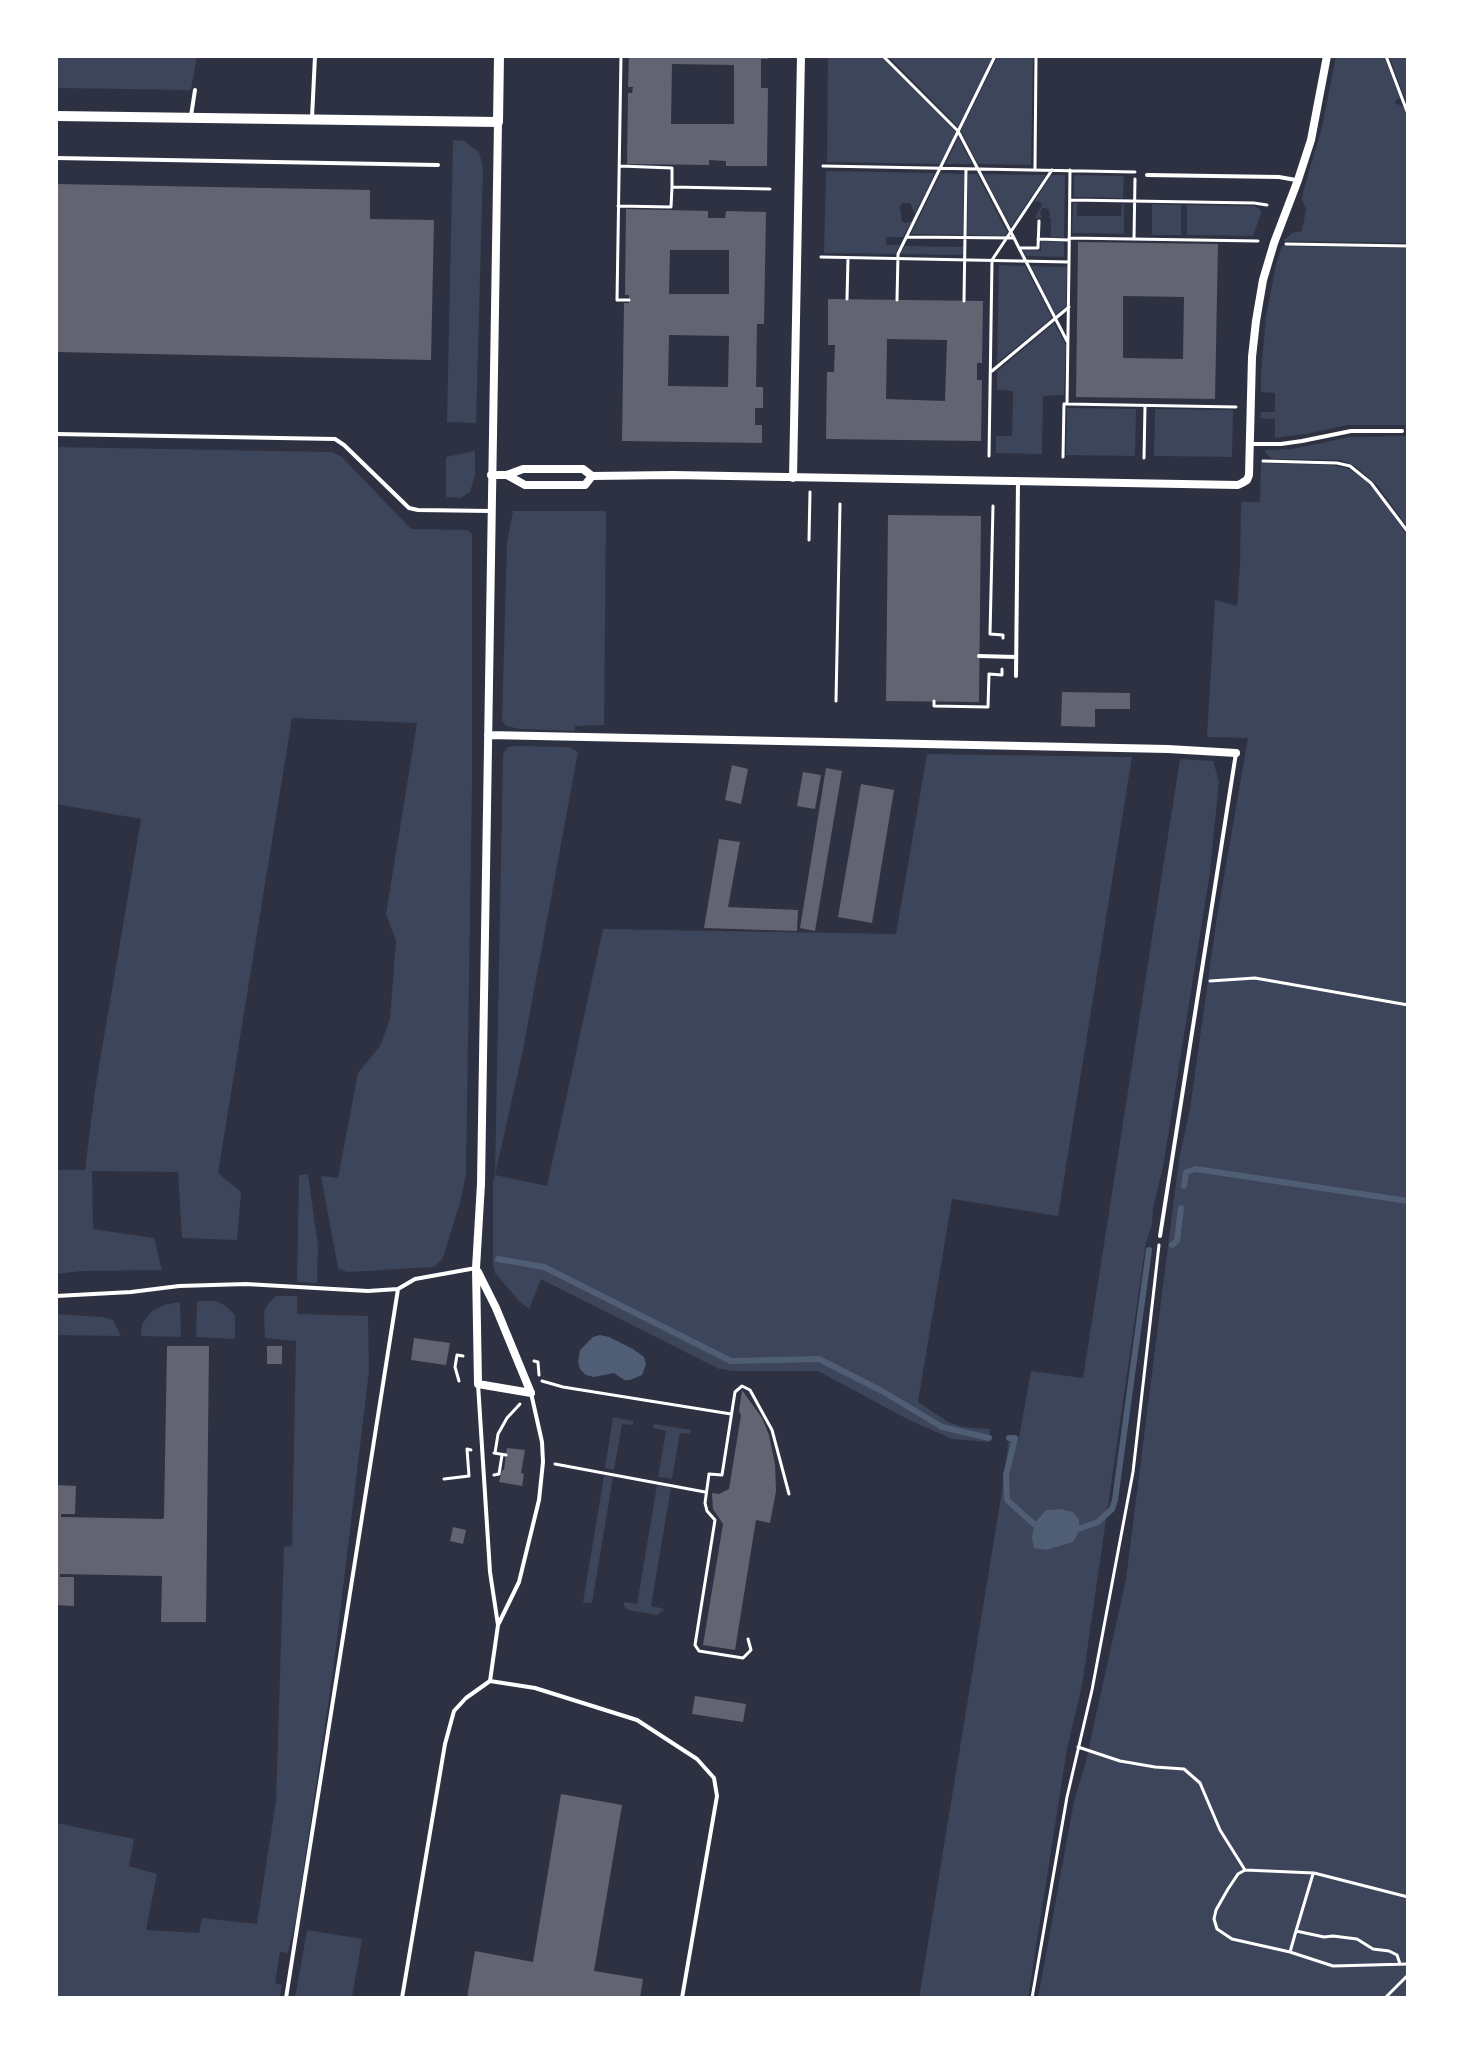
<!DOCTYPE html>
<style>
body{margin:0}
#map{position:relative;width:1464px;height:2054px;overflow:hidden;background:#2d3142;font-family:"Libre Baskerville",serif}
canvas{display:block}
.frame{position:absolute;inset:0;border:58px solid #fff;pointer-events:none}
</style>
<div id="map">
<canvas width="1464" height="2054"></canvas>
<div class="frame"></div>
</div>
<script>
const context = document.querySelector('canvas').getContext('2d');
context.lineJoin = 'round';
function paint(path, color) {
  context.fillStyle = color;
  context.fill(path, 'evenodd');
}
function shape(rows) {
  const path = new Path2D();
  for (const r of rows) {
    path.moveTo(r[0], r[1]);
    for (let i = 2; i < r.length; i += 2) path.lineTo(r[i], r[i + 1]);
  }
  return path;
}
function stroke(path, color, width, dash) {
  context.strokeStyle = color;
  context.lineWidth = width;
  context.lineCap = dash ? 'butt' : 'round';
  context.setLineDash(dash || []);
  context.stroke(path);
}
const green = shape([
 [56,56,197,56,191,90,56,88],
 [828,56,881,56,956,132,940,164,827,162],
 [888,56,993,56,958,127],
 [998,56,1033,56,1031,165,978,164,961,131],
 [1336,56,1384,56,1400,98,1396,100,1395,103,1404,107,1408,119,1408,243,1283,241,1292,233,1302,231,1306,209,1302,200,1303,192,1322,127],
 [1389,56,1408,56,1408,107],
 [958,137,972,164,946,164],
 [453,140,464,141,479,152,483,168,476,423,447,422],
 [826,171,935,173,915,214,910,203,902,203,900,208,902,221,905,223,912,221,903,237,886,237,886,245,900,245,895,254,824,253],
 [941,173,964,174,963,235,911,234],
 [968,174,977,174,1007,232,1005,236,967,235],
 [983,174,1046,175,1011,227],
 [1051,175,1065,175,1064,238,1051,237,1051,218,1048,218,1050,215,1049,209,1043,208,1041,210,1040,213,1042,218,1035,218,1042,205,1039,201,1034,202],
 [1074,175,1124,176,1123,198,1074,197],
 [1073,203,1077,203,1077,216,1121,216,1122,204,1124,204,1124,234,1072,233],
 [1152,204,1181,205,1181,235,1152,235],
 [1187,205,1254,206,1260,209,1261,213,1253,236,1187,235],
 [1041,241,1064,242,1064,257,1026,256,1023,250,1041,251],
 [905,246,963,247,963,255,900,254],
 [1282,246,1408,248,1408,528,1378,486,1355,466,1340,460,1273,459,1266,454,1265,450,1292,449,1350,437,1406,436,1405,425,1348,425,1306,434,1275,438,1275,419,1260,418,1261,412,1275,412,1275,393,1261,392,1261,372,1266,317,1276,264],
 [999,265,1025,266,1052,318,997,363],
 [1031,266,1067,267,1066,306,1056,315],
 [1054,323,1066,345,1064,395,1043,396,1042,454,996,453,996,436,1012,436,1013,391,997,390,997,371],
 [1067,408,1136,409,1135,456,1066,455],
 [1155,409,1233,410,1232,457,1154,456],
 [56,447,332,452,342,457,411,529,467,530,472,534,472,783,466,1174,461,1199,443,1258,434,1267,347,1272,338,1268,321,1176,338,1178,358,1073,380,1046,390,1019,396,941,386,914,417,723,292,718,218,1173,241,1192,237,1240,182,1238,178,1172,92,1171,93,1229,154,1238,162,1270,82,1271,56,1274,56,1170,85,1170,95,1090,141,819,56,804],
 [475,451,475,475,470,492,461,498,446,497,446,457],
 [1261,463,1331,465,1350,469,1365,480,1383,500,1408,537,1408,1998,1038,1998,1074,1801,1085,1765,1126,1579,1179,1159,1190,1109,1216,923,1248,738,1207,737,1215,600,1237,606,1240,566,1241,502,1260,502],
 [513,511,606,511,604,725,575,726,575,731,520,729,506,726,502,721,507,542],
 [517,746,569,747,578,752,523,1050,495,1175,547,1186,603,929,896,934,927,754,1132,757,1058,1216,952,1199,918,1402,948,1422,962,1427,990,1429,989,1442,952,1439,909,1420,818,1371,736,1371,719,1369,541,1279,529,1309,520,1302,495,1273,493,1265,493,1182,495,1175,503,754,508,747],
 [1180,759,1213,761,1219,781,1210,872,1163,1167,1153,1208,1152,1225,1146,1242,1082,1686,1067,1749,1028,1998,919,1998,1002,1491,1009,1438,1019,1438,1031,1371,1083,1378],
 [308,1174,318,1246,317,1283,297,1282,299,1175],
 [276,1296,297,1296,297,1314,368,1316,369,1371,333,1672,296,1919,288,1953,280,1952,275,1983,282,1985,280,1998,56,1998,56,1823,134,1839,129,1866,157,1874,146,1930,199,1933,202,1918,257,1924,276,1801,284,1547,292,1546,296,1341,265,1338,264,1312,268,1304],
 [197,1301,216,1301,226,1306,235,1315,235,1339,196,1337],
 [180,1302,181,1337,141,1336,142,1324,152,1311,164,1305],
 [56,1314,103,1317,113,1320,121,1336,56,1335],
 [613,1417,633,1421,633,1425,622,1424,614,1470,605,1468],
 [654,1424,691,1430,690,1434,680,1433,672,1479,658,1477,666,1431,653,1428],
 [604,1476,613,1477,592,1603,583,1602],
 [657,1485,671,1488,651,1606,665,1609,657,1615,628,1610,624,1606,624,1602,637,1604],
 [307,1930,362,1939,352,1998,295,1998]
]);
const water = shape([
 [600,1335,609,1337,633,1349,644,1357,646,1364,642,1375,630,1380,624,1380,614,1373,594,1377,586,1375,580,1369,578,1362,580,1350,593,1337],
 [1061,1509,1073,1512,1079,1520,1079,1531,1073,1542,1046,1550,1034,1548,1032,1539,1034,1524,1046,1510]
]);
const stream = shape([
 [1184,1186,1186,1172,1196,1169,1408,1201],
 [1172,1245,1177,1241,1181,1208],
 [498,1259,544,1267,731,1361,819,1359,882,1391,942,1427,989,1438],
 [1009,1438,1015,1438,1006,1475,1007,1500,1034,1524],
 [1079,1529,1098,1522,1112,1509,1115,1500,1149,1250]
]);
const building = shape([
 [629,56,768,56,768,59,761,59,761,88,768,88,767,166,726,166,726,161,709,160,709,165,627,164,628,93,632,93,633,87,628,87],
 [672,64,734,65,734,124,671,124],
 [56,184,370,190,370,219,434,220,431,360,56,352],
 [626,209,708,211,708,218,725,218,726,211,766,212,764,324,757,324,756,387,763,387,763,408,755,408,755,425,762,425,762,443,622,441,624,303,629,303,629,295,625,295],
 [670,250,729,250,729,294,669,294],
 [669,335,729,336,728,387,668,386],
 [1078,242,1218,244,1215,399,1076,397],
 [1123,296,1184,297,1183,359,1123,358],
 [828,299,983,301,982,363,977,363,977,380,982,380,981,441,826,439,827,372,834,372,835,345,828,345],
 [887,339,947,340,945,401,886,399],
 [888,515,981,516,979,702,886,701],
 [1062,692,1130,693,1130,709,1095,709,1095,727,1061,726],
 [732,765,748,769,741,804,725,800],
 [826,768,842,771,815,931,800,928],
 [803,772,821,775,815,809,797,806],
 [861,784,894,790,872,923,838,917],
 [719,839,740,842,728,907,798,910,797,931,704,928],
 [414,1338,450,1343,446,1365,411,1360],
 [167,1346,209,1346,206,1622,161,1622,162,1576,60,1574,60,1577,74,1577,74,1606,56,1605,56,1485,76,1486,75,1514,61,1514,61,1517,163,1519,164,1517],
 [267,1346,282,1346,282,1364,267,1364],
 [742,1390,762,1418,769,1435,775,1464,776,1491,770,1523,756,1520,735,1650,703,1645,723,1524,713,1509,712,1495,712,1493,719,1494,729,1489,741,1415,739,1411],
 [507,1448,525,1450,521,1473,524,1474,522,1486,499,1482,502,1470,504,1470],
 [453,1527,466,1530,463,1544,450,1541],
 [695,1696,746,1704,743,1722,692,1714],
 [561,1794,622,1805,594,1971,643,1979,640,1998,467,1998,475,1951,533,1962]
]);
const path = shape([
 [621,56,617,300,629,300],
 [883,56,958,131,1014,238],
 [1386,56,1408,114],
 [620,166,672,168,672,187],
 [823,166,1135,172],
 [1035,168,1036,56],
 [1071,200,1254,203,1267,205],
 [618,206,671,207,672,187,770,189],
 [907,237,1014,238,1019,248,1038,248,1039,221],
 [1069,238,1258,241],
 [1038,239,1069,240],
 [1134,239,1135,179],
 [1286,244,1408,246],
 [1019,248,1067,341],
 [821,257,1069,262,1070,170],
 [847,299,848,259],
 [897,300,898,254,995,56],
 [964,301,966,169],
 [992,371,1069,307],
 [1067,404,1236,407],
 [989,456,992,260,1052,170],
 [1063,457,1064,404,1067,404,1069,262],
 [1144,458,1145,406],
 [1263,461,1337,463,1350,466,1371,483,1408,532],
 [993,506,990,634,1003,635,1003,638],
 [809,540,810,492],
 [836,701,840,504],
 [934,701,934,706,988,707,989,674,1002,675,1002,669],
 [1210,981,1255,978,1408,1005],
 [534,1361,538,1362,539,1375],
 [459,1381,455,1367,457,1355,463,1356],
 [542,1381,563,1387,731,1414],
 [494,1453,506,1455],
 [495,1453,498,1434,507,1418,520,1404],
 [555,1464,705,1492],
 [494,1475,499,1474,502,1455],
 [444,1479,469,1476,467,1449,471,1450],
 [748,1639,751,1650,743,1658,699,1651,695,1645,715,1520,707,1511,705,1503,709,1474,722,1475,735,1392,742,1386,750,1390,772,1430,789,1494],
 [1078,1747,1120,1761,1155,1767,1184,1769,1200,1783,1220,1830,1245,1870],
 [1313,1874,1296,1931,1324,1937,1333,1936,1357,1939,1373,1949,1389,1951,1397,1955,1400,1964],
 [1408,1897,1314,1873,1245,1870,1238,1874,1228,1889,1216,1910,1214,1919,1217,1929,1232,1939,1290,1952,1333,1966,1408,1964],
 [1290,1952,1296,1931],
 [1032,1998,1067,1797,1092,1690,1133,1472,1159,1245],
 [1385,1998,1408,1975]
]);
const service = shape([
 [191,116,195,90],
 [312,118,315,56],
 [56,158,438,165],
 [1147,175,1279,177,1296,180],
 [56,434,335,439,344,445,409,508,418,510,490,511],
 [1250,444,1281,444,1302,441,1351,431,1402,431],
 [979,656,1016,657],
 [1016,676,1018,481],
 [1160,1236,1236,753],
 [56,1296,131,1292,179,1286,246,1284,368,1291,398,1289,415,1279,476,1268],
 [499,1623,519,1582,539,1500,543,1462,542,1442,531,1393],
 [490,1681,535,1688,637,1720,697,1759,714,1778,717,1796,682,1998],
 [286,1998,398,1289],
 [402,1998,445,1744,454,1711,466,1698,490,1681,498,1625,490,1572,478,1384]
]);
const minor = shape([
 [498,122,481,1184,476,1268,478,1384,531,1393],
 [491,475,507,475,523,469,583,469,592,476,673,475,1238,485,1242,483,1247,480,1249,475,1252,357,1256,321,1263,280,1274,243,1298,180,1311,140,1327,56],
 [507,475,525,485,585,485,592,476],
 [793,478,801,56],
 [488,735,1168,749,1236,753],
 [478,1272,496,1308,531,1393]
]);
const tertiary = shape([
 [56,116,498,122,499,56]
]);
paint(green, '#3c4559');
paint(water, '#4f5d75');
stroke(stream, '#4f5d75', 6);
paint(building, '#626471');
stroke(path, '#fff', 3);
stroke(service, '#fff', 4);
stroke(minor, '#fff', 8);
stroke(tertiary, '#fff', 10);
</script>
